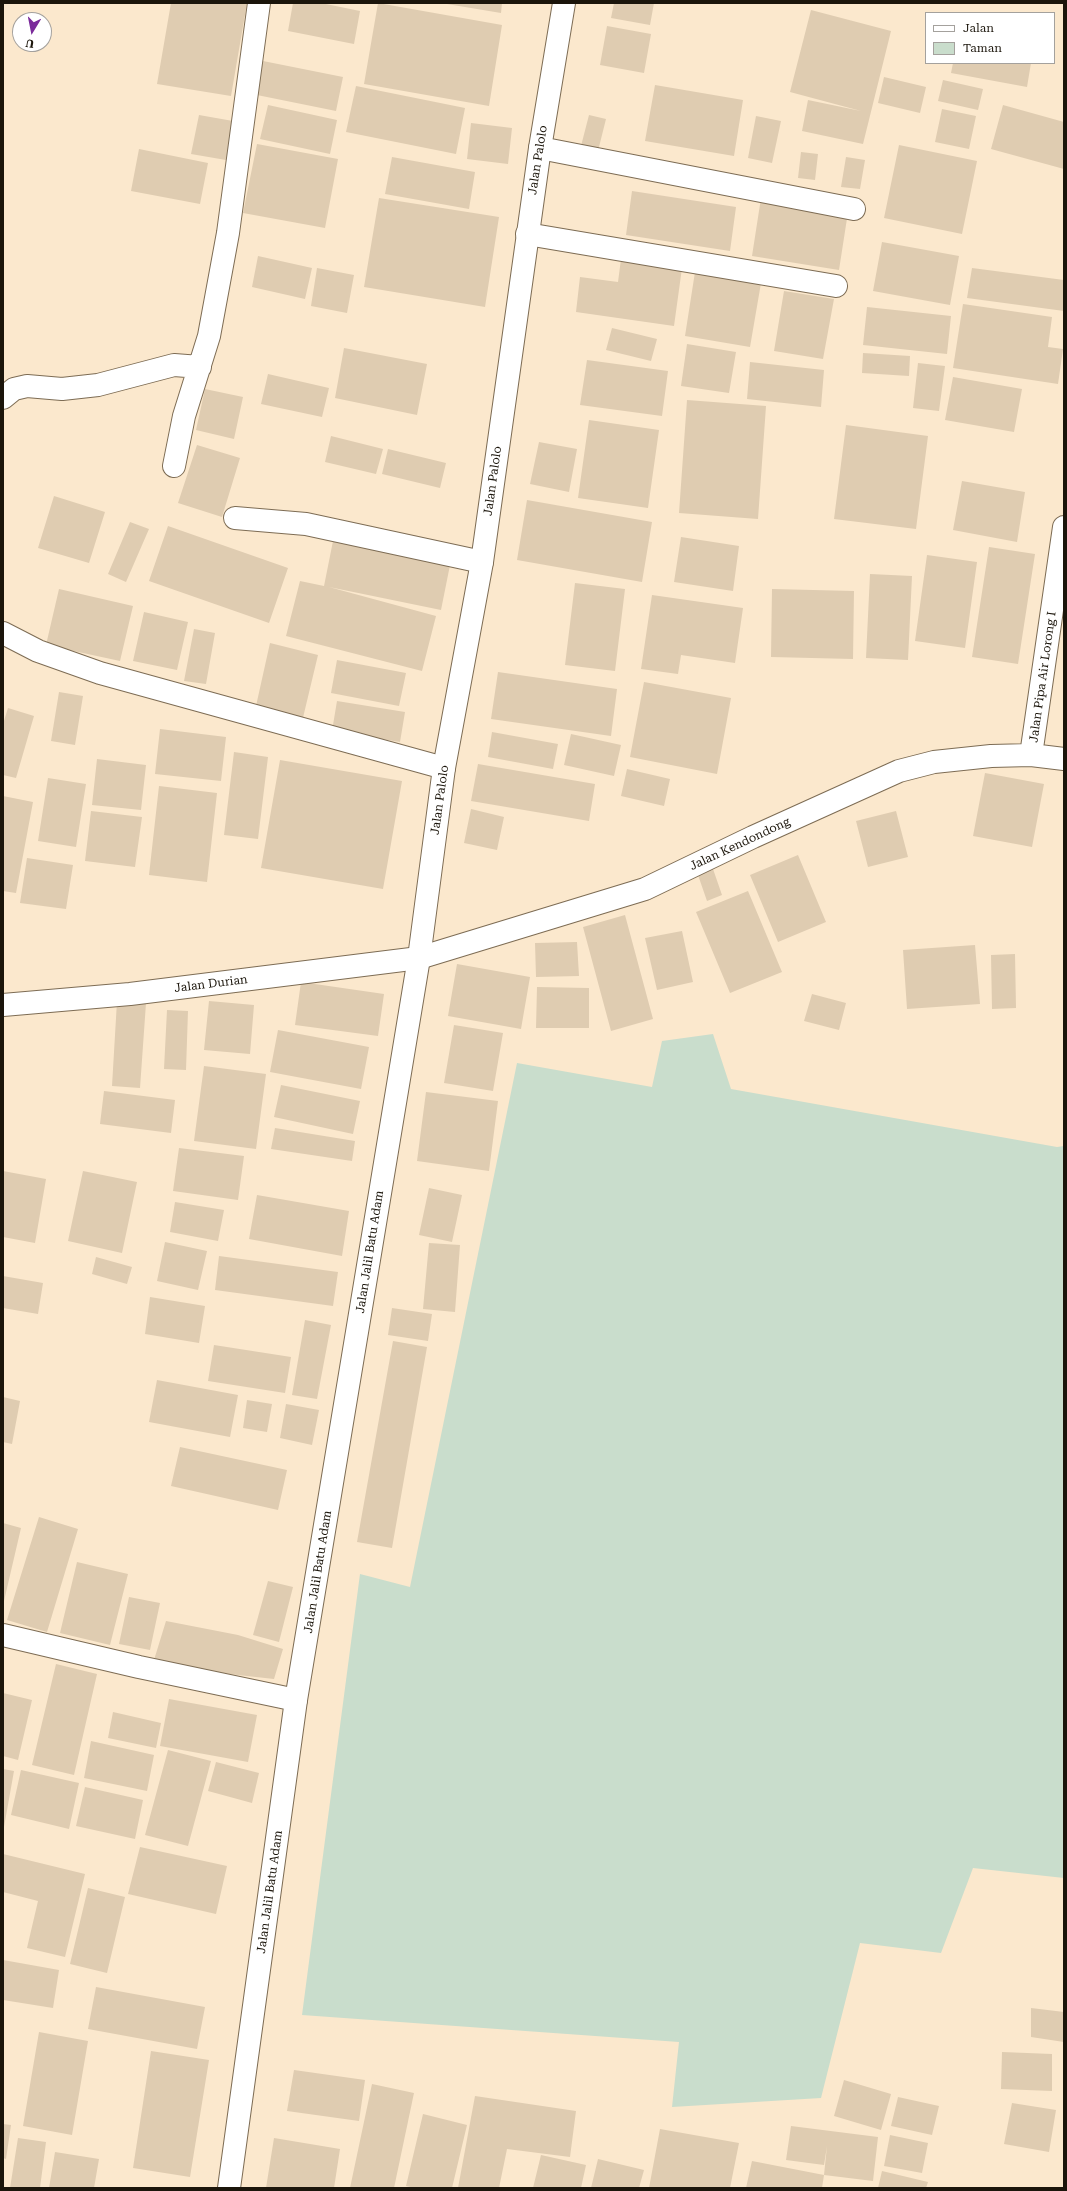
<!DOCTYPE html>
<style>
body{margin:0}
#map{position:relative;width:1067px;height:2191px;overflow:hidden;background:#fbe8cd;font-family:"Roboto Serif",serif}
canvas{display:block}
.frame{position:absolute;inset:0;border:4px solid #1b150b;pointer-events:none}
.legend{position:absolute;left:925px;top:12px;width:130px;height:52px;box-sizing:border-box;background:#fff;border:1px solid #a4a19d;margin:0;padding:5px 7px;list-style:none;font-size:12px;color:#1b150b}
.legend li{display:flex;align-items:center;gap:8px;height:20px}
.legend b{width:20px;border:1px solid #a4a19d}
.north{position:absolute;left:12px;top:12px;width:40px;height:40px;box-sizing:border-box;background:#fff;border:1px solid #a4a19d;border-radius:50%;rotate:190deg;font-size:11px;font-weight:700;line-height:16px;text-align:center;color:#1b150b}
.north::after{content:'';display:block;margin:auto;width:14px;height:18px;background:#7b2b9b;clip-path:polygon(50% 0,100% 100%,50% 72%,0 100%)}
</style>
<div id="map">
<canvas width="1067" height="2191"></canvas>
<div class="frame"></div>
<ul class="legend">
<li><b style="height:5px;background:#fff"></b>Jalan</li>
<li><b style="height:11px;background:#c9ddcc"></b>Taman</li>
</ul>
<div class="north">U</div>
</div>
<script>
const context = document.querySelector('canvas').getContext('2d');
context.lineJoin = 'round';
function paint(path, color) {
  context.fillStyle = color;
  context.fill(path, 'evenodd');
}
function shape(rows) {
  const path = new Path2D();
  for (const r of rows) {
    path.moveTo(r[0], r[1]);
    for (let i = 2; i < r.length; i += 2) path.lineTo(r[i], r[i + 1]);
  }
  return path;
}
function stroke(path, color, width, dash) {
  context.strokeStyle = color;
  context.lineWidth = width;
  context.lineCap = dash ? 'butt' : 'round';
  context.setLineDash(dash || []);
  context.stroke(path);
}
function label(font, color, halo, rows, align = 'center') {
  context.font = font + ' "Roboto Serif",serif';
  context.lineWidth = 3;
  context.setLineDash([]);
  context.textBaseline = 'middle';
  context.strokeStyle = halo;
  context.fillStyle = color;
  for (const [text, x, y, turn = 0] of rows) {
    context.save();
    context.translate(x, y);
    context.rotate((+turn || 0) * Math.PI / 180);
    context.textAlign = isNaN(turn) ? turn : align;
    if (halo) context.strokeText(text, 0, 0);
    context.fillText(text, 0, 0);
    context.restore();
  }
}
const green = shape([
 [713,1034,731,1089,1057,1147,1064,1146,1064,1878,973,1868,941,1953,860,1943,821,2098,672,2107,679,2042,302,2015,360,1574,410,1587,517,1063,652,1087,662,1041]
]);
const building = shape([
 [171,3,247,3,231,96,157,84],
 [293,3,321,3,360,11,354,44,288,31],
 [378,3,502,25,489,106,364,84],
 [441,3,502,3,501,13],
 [614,3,654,3,650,25,611,18],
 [811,10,891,31,863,144,802,131,808,100,861,111,790,92],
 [607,26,651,34,644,73,600,65],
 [263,61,343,77,336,111,257,95],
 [953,63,1031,63,1027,87,951,73],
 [884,77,926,87,920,113,878,103],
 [943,80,983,89,978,110,938,101],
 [655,85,743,100,734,156,645,141],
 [356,86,465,108,456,154,346,132],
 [268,105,337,120,330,154,260,139],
 [1003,105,1064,122,1064,169,991,149],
 [942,109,976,116,969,149,935,142],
 [199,115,233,121,226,160,191,154],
 [589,115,606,119,598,151,581,146],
 [756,116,781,121,772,163,748,158],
 [471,123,512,128,508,164,467,159],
 [257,144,338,159,325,228,243,213],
 [899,145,977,161,962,234,884,218],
 [139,149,208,163,200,204,131,191],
 [801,152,818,154,815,180,798,178],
 [392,157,475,172,469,209,385,194],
 [846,157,865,160,860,189,841,187],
 [632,191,736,207,730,251,626,235],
 [379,198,499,217,485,307,364,287],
 [761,198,848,212,839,270,752,256],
 [882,242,959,256,950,305,873,291],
 [258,256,312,268,305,299,252,287],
 [621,259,682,268,674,326,576,312,580,277,618,282],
 [317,268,354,275,347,313,311,306],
 [972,268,1064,280,1064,311,967,298],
 [695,272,761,283,750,347,685,336],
 [784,291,834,299,823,359,774,351],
 [963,304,1052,317,1048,347,1063,349,1058,384,953,368],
 [867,307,951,316,947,354,863,345],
 [612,328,657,339,651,361,606,350],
 [687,344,736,352,729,393,681,386],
 [344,348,427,364,417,415,335,398],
 [863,353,910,356,909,376,862,373],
 [587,360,668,371,662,416,580,405],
 [750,362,824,370,821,407,747,399],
 [918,363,945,366,939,411,913,408],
 [268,374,329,388,322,417,261,404],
 [953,377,1022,389,1014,432,945,420],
 [205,389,243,397,234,439,196,430],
 [687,400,766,406,758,519,679,513],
 [589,420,659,430,648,508,578,498],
 [846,425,928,436,916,529,834,519],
 [331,436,383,449,376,474,325,462],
 [539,442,577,449,569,492,530,484],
 [197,445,240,458,222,517,178,503],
 [388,449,446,463,440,488,382,474],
 [962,481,1025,492,1017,542,953,530],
 [54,496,105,512,89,563,38,548],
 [527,500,652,522,642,582,517,560],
 [130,522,149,529,126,582,108,574],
 [168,526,288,568,269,623,149,581],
 [334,536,451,560,441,610,329,587,436,616,422,671,286,636,300,581,324,586],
 [681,537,739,546,733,591,674,582],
 [989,547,1035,554,1018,664,972,657],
 [927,555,977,562,965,648,915,641],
 [870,574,912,576,908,660,866,658],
 [575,583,625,589,615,671,565,665],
 [59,589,133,606,120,661,46,645],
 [772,589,854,591,853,659,771,657],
 [652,595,743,608,735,663,681,655,678,674,641,669],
 [144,612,188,622,177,670,133,661],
 [194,629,215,633,206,684,184,681],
 [270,643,318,655,301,726,254,715],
 [337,660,406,673,399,706,331,693],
 [498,672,617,689,611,736,491,719],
 [644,682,731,698,717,774,630,757],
 [59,692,83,696,75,745,51,741],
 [337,701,405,712,400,742,332,731],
 [8,708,34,716,16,778,3,775,3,724],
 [160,729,226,737,221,781,155,774],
 [492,732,558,744,553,769,488,757],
 [571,734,621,745,614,776,564,765],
 [234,752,268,757,258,839,224,835],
 [97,759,146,765,141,810,92,805],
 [280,760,402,781,383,889,261,868],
 [478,764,595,784,589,821,471,801],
 [627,769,670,779,664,806,621,796],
 [985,773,1044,784,1032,847,973,836],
 [48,778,86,784,76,847,38,841],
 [159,786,217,793,207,882,149,875],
 [3,796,33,802,16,893,3,891],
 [471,809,504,817,497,850,464,843],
 [91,811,142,817,135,867,85,861],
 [896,811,908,857,868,867,856,821],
 [798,855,826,922,778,942,750,875],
 [27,858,73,865,66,909,20,903],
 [713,869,722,895,707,901,698,875],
 [748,891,782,972,730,993,696,912],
 [625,915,653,1019,611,1031,583,927],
 [682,931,693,982,657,990,645,938],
 [577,942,579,976,536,977,535,943],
 [975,945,980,1004,907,1009,903,950],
 [1015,954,1016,1008,992,1009,991,955],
 [457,964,530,977,521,1029,448,1016],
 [301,982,384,994,378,1036,295,1025],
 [537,987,589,988,589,1028,536,1028],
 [812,994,846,1003,839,1030,804,1021],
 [117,1001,146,1003,140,1088,112,1086],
 [209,1001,254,1005,250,1054,204,1050],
 [167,1010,188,1011,186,1070,164,1069],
 [454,1025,503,1033,493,1091,444,1083],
 [278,1030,369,1047,361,1089,270,1072],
 [204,1066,266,1074,256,1149,194,1141],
 [281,1085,360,1101,353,1134,274,1117],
 [104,1091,175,1100,171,1133,100,1124],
 [426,1092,498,1101,489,1171,417,1161],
 [275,1128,355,1141,352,1161,271,1149],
 [179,1148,244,1156,238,1200,173,1191],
 [3,1171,46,1179,35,1243,3,1237],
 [83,1171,137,1182,122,1253,68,1241],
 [429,1188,462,1195,452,1242,419,1235],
 [257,1195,349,1211,342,1256,249,1239],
 [175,1202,224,1210,218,1241,170,1232],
 [165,1242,207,1251,198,1290,157,1281],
 [429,1243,460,1245,455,1312,423,1309],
 [219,1256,338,1272,333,1306,215,1290],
 [96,1257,132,1267,127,1284,92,1274],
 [3,1276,43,1283,38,1314,3,1308],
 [150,1297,205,1306,199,1343,145,1334],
 [392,1308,432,1314,428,1341,388,1335],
 [305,1320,331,1325,317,1399,292,1395],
 [393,1341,427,1347,392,1548,357,1542],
 [214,1345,291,1357,285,1393,208,1381],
 [157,1380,238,1395,230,1437,149,1422],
 [3,1397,20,1401,12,1444,3,1442],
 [247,1400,272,1404,267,1432,243,1428],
 [286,1404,319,1410,312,1445,280,1438],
 [180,1447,287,1470,278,1510,171,1486],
 [39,1517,78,1529,47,1632,7,1620],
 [3,1523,21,1528,4,1601,3,1601],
 [77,1562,128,1574,110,1645,60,1633],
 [268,1581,293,1587,279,1642,253,1635],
 [129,1597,160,1603,150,1650,119,1644],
 [166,1621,238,1635,283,1649,274,1679,229,1674,154,1660],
 [56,1664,97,1674,74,1775,32,1765],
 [3,1693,32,1700,18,1760,3,1756],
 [169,1699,257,1715,248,1762,160,1746],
 [113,1712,161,1723,156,1748,108,1738],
 [91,1741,154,1755,147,1791,84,1778],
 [168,1750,211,1761,188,1846,145,1835],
 [216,1762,259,1773,252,1803,208,1791],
 [3,1769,14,1771,4,1827,3,1827],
 [21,1770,79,1783,69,1829,11,1815],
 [85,1787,143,1800,135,1839,76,1826],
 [140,1847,227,1866,216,1914,128,1894],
 [3,1854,85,1874,65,1957,27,1948,38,1901,3,1892],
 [88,1888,125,1897,107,1973,70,1964],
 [3,1960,59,1970,53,2008,3,2000],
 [96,1987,205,2007,197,2049,88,2029],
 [1031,2008,1064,2012,1064,2042,1031,2037],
 [39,2032,88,2041,72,2135,23,2126],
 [151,2051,209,2060,190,2177,133,2168],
 [1002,2052,1052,2054,1052,2091,1001,2089],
 [294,2070,365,2080,359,2121,287,2111],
 [844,2080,891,2094,881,2130,834,2116],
 [372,2084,414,2093,394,2188,350,2188],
 [475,2096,576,2111,570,2157,507,2149,499,2188,458,2188],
 [898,2097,939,2106,932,2135,891,2126],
 [1012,2103,1056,2110,1049,2152,1004,2144],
 [423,2114,467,2125,452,2188,415,2188,406,2186],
 [3,2124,11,2125,6,2159,3,2158],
 [791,2126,878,2137,873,2181,824,2175,827,2146,824,2165,786,2160],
 [660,2129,739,2143,730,2188,649,2188],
 [890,2135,928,2143,922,2173,884,2166],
 [18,2138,46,2142,40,2188,10,2188],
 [274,2138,340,2149,334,2188,266,2188],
 [55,2152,99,2159,94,2188,49,2188],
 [541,2155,586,2165,581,2188,533,2188],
 [598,2159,644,2170,639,2188,591,2188],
 [752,2161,824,2175,822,2188,746,2188],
 [882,2171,928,2182,926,2188,878,2188]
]);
const minor = shape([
 [540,148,854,209],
 [527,234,836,286],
 [3,398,14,389,27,386,62,389,98,385,174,365,200,367],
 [174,466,184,416,209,336,228,233,259,3],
 [235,518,306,524,482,562],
 [3,633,38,651,100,673,444,768],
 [1031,755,1064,527],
 [3,1005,130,994,419,958,645,889,753,837,899,771,934,762,991,756,1031,755,1064,759],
 [3,1635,139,1667,296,1700]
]);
const tertiary = shape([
 [229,2188,296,1700,419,958,444,768,482,562,540,148,564,3]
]);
const streetNames = [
 ["Jalan Palolo",538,160,-81],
 ["Jalan Palolo",493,481,-82],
 ["Jalan Pipa Air Lorong I",1043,677,-82],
 ["Jalan Palolo",440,800,-82],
 ["Jalan Kendondong",740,844,-25],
 ["Jalan Durian",211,984,-7],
 ["Jalan Jalil Batu Adam",370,1252,-81],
 ["Jalan Jalil Batu Adam",318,1572,-81],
 ["Jalan Jalil Batu Adam",270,1892,-82]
];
paint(green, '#c9ddcc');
paint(building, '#dfccb1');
stroke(minor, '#7d6c54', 24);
stroke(tertiary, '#7d6c54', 24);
stroke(minor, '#fff', 22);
stroke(tertiary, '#fff', 22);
label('12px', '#1b150b', '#fff', streetNames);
</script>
